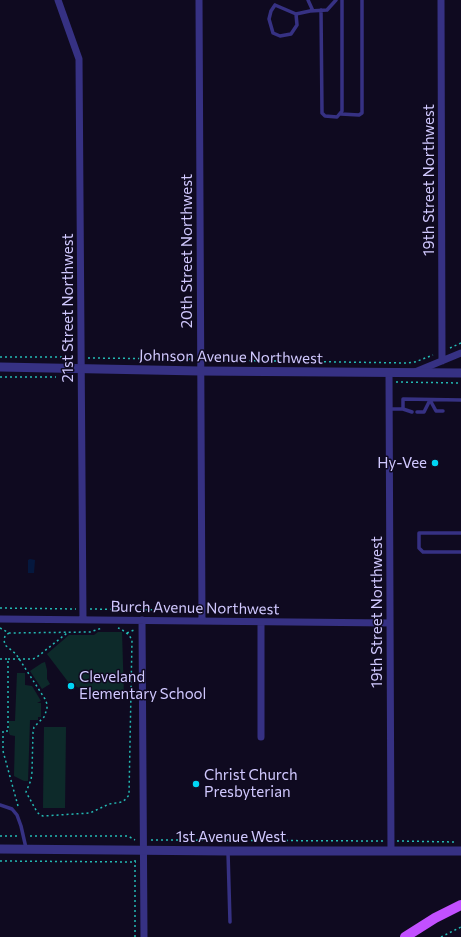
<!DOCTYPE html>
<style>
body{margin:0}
canvas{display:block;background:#0f0a20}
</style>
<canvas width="461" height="937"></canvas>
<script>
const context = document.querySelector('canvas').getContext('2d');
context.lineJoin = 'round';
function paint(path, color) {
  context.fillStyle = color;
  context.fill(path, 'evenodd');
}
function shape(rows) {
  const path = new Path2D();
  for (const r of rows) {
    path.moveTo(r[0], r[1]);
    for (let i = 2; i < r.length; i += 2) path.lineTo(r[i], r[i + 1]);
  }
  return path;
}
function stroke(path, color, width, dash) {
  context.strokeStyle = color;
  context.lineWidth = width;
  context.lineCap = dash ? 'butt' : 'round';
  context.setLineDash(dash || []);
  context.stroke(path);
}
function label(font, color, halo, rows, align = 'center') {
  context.font = font + ' Commissioner,sans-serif';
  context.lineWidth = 3;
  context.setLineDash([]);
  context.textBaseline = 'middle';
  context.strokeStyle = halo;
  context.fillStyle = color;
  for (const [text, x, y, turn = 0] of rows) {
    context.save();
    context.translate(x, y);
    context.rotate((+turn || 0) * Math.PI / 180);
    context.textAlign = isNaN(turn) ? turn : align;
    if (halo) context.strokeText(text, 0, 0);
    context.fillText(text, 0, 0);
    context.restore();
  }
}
const green = shape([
 [98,632,122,632,124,698,108,698,87,692,69,683,47,654,69,635,94,635],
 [45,662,47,670,47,679,50,684,42,689,30,671,42,663],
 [17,673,25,673,25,685,32,686,41,701,37,703,41,703,41,717,38,717,38,720,30,720,28,781,24,781,14,776,15,736,10,735,9,733,9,721,15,721],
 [44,727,66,727,65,808,43,808]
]);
const water = shape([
 [30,559,35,560,34,573,28,573,28,560]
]);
const path = shape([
 [450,348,461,343],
 [0,357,74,357],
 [88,358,192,359],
 [209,360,406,363,415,362,433,355],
 [0,377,56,377],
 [396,382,461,383],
 [0,608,76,609],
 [90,609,163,610,174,611,194,612],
 [0,628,9,633,90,632,102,628],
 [9,633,5,636,4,640,5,645,16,654,45,699,47,704,47,709,44,717,34,727,33,732,32,772,31,780,26,792,37,812,40,815,43,816,90,813,109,804,122,802,126,799,129,795,132,640,129,635,121,629,118,628],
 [127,633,134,630],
 [0,659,8,659,8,731,3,731,3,751,18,806],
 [8,659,33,659,37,657,67,633],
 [0,836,18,836],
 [30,836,128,836,135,840],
 [151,840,384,841],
 [397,841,456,842],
 [0,861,136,862],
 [135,937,135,859],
 [441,937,461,927]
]);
const service = shape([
 [308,0,313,11],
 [275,5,296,14,297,25,291,34,280,36,273,33,269,19,271,11,275,5],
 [321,10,322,113,325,116,337,117,342,111,342,0],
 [296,14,310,11,327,10,336,0],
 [341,114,359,115,362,113,362,0],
 [430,400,436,411,443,411],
 [389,409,403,409,403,399,461,400],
 [403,409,412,412],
 [417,412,424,412,430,400],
 [461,533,419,533,419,548,423,552,461,552],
 [0,805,12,809,17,815,21,826,26,848],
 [228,852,230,922]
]);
const minor = shape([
 [58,0,79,59,83,620],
 [199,0,202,621],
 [441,0,442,361],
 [389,372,391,851],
 [415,372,461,353],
 [0,619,390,623],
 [142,620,144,937],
 [261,622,261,737]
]);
const tertiary = shape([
 [0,367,200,371,461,373],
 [0,849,228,851,461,851]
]);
const primary = shape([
 [405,937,435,918,461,905]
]);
const markers = [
 [435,463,4,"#00d6f4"],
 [71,686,4,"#00d6f4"],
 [196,784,4,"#00d6f4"]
];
const streetNames = [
 ["19th Street Northwest",429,180,-90],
 ["20th Street Northwest",187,251,-90],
 ["21st Street Northwest",68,308,-90],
 ["Johnson Avenue Northwest",231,357,1],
 ["Burch Avenue Northwest",195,608,1],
 ["19th Street Northwest",377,612,-90],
 ["1st Avenue West",231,837]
];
const poiNames = [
 ["Hy-Vee",427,463,"right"],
 ["Cleveland",79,677],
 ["Elementary School",79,694],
 ["Christ Church",204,775],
 ["Presbyterian",204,792]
];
paint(green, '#0d2a2a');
paint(water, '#05183e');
stroke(path, '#23bab4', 1.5, [2, 3]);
stroke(service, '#363183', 3.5);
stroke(minor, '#363183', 7);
stroke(tertiary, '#363183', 9);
stroke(primary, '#c250ff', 10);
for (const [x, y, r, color] of markers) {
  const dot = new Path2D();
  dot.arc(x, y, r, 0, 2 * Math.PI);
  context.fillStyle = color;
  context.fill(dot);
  stroke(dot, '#0f0a20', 1.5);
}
label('15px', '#d1c9ff', '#0f0a20', streetNames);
label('15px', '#d1c9ff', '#0f0a20', poiNames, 'left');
</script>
